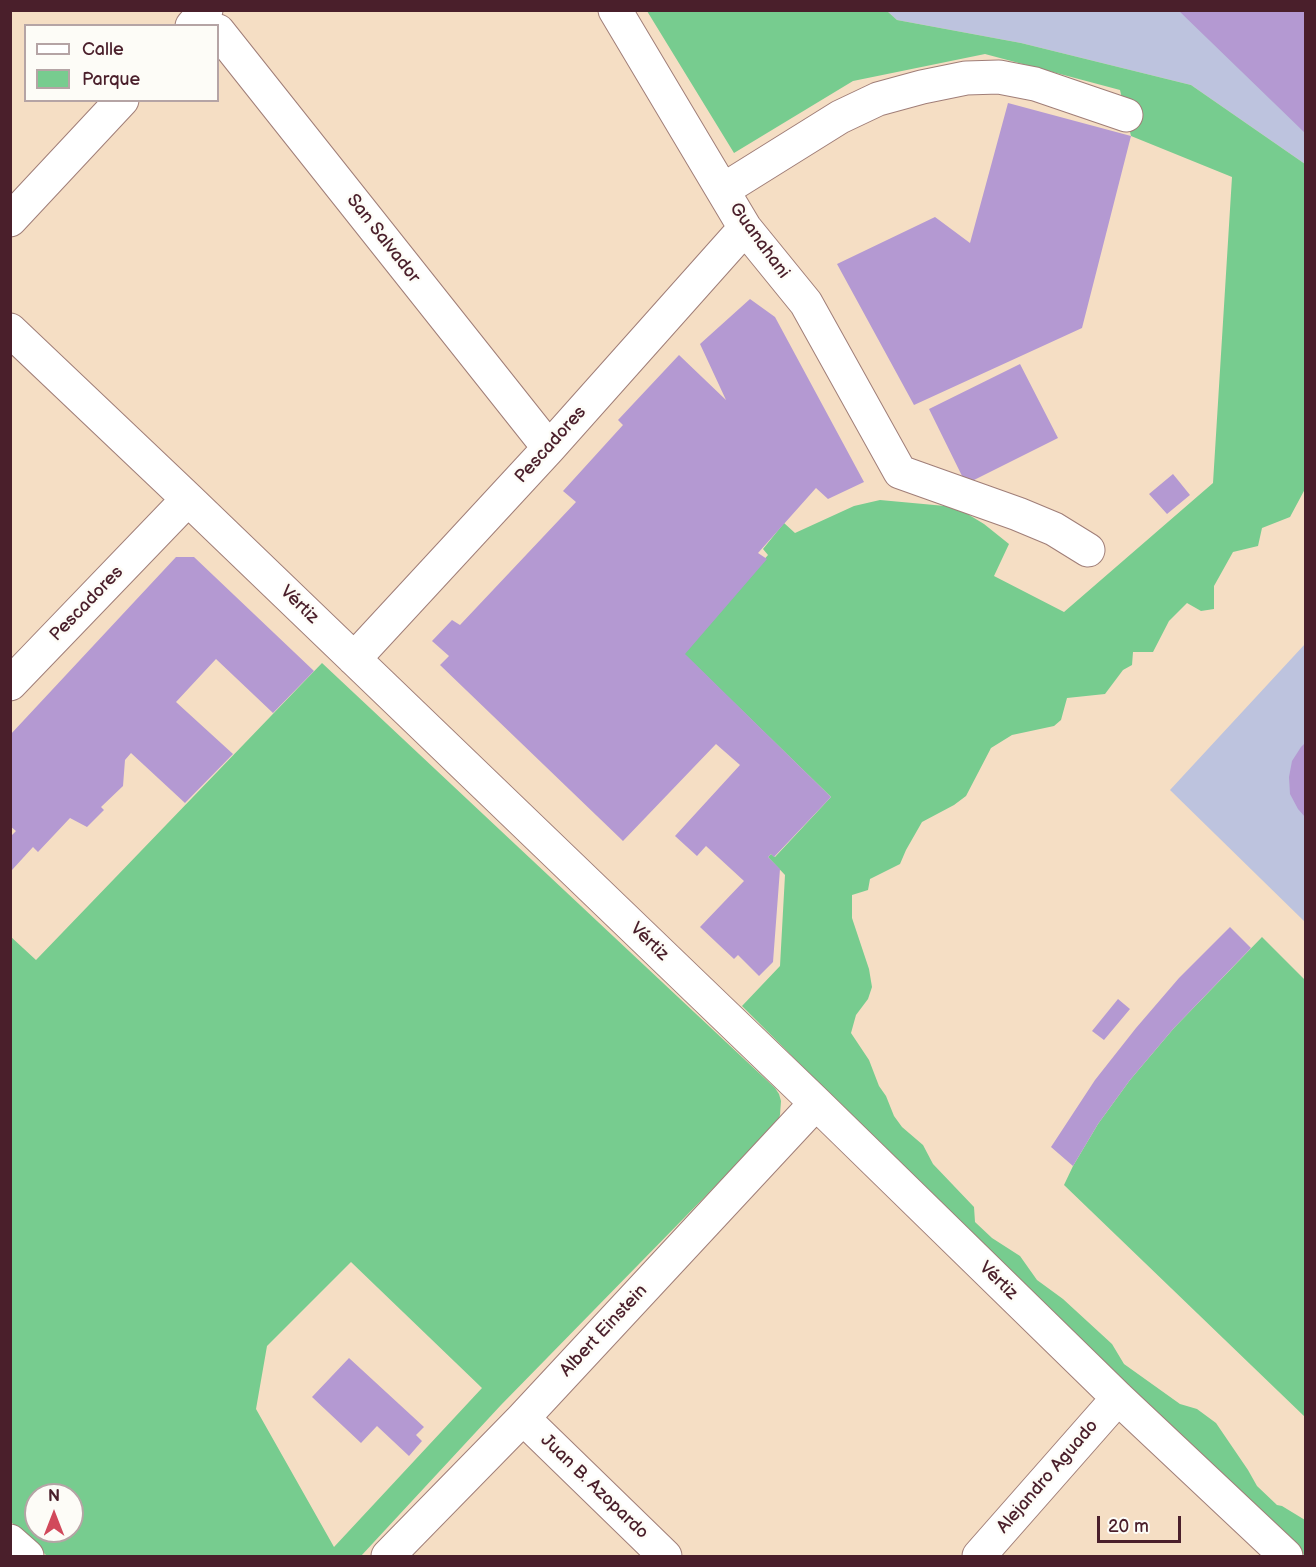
<!DOCTYPE html>
<meta charset="utf-8">
<style>
body{margin:0}
#map{position:relative;width:1316px;height:1567px;overflow:hidden;background:#f5dec4;font-family:"Balsamiq Sans",sans-serif}
canvas{display:block}
.frame{position:absolute;inset:0;border:12px solid #4a1f2b;pointer-events:none}
.legend{position:absolute;left:24px;top:24px;width:195px;height:78px;box-sizing:border-box;background:#fdfcf7;border:2px solid #b5a4a5;margin:0;padding:8px 10px;list-style:none;font-size:18px;color:#4a1f2b}
.legend li{display:flex;align-items:center;gap:12px;height:30px}
.legend b{width:30px;border:2px solid #b5a4a5}
.north{position:absolute;left:24px;top:1483px;width:60px;height:60px;box-sizing:border-box;background:#fdfcf7;border:2px solid #b5a4a5;border-radius:50%;rotate:0deg;font-size:16px;font-weight:700;line-height:24px;text-align:center;color:#4a1f2b}
.north::after{content:'';display:block;margin:auto;width:21px;height:27px;background:#d1495b;clip-path:polygon(50% 0,100% 100%,50% 72%,0 100%)}
.scale{position:absolute;left:1097px;top:1516px;width:84px;height:27px;box-sizing:border-box;border:3px solid #4a1f2b;border-top:0;padding-left:8px;font-size:18px;line-height:21px;white-space:nowrap;color:#4a1f2b;-webkit-text-stroke:4px #fdfcf7;paint-order:stroke}
</style>
<div id="map">
<canvas width="1316" height="1567"></canvas>
<div class="frame"></div>
<ul class="legend">
<li><b style="height:8px;background:#fff"></b>Calle</li>
<li><b style="height:16px;background:#77cc8f"></b>Parque</li>
</ul>
<div class="north">N</div>
<div class="scale">20 m</div>
</div>
<script>
const context = document.querySelector('canvas').getContext('2d');
context.lineJoin = 'round';
function paint(path, color) {
  context.fillStyle = color;
  context.fill(path, 'evenodd');
}
function shape(rows) {
  const path = new Path2D();
  for (const r of rows) {
    path.moveTo(r[0], r[1]);
    for (let i = 2; i < r.length; i += 2) path.lineTo(r[i], r[i + 1]);
  }
  return path;
}
function stroke(path, color, width, dash) {
  context.strokeStyle = color;
  context.lineWidth = width;
  context.lineCap = dash ? 'butt' : 'round';
  context.setLineDash(dash || []);
  context.stroke(path);
}
function label(font, color, halo, rows, align = 'center') {
  context.font = font + ' "Balsamiq Sans",sans-serif';
  context.lineWidth = 5;
  context.setLineDash([]);
  context.textBaseline = 'middle';
  context.strokeStyle = halo;
  context.fillStyle = color;
  for (const [text, x, y, turn = 0] of rows) {
    context.save();
    context.translate(x, y);
    context.rotate((+turn || 0) * Math.PI / 180);
    context.textAlign = isNaN(turn) ? turn : align;
    if (halo) context.strokeText(text, 0, 0);
    context.fillText(text, 0, 0);
    context.restore();
  }
}
const industrial = shape([
 [887,11,1305,11,1305,164,1191,85,1021,43,897,20],
 [1305,644,1305,922,1170,790]
]);
const green = shape([
 [647,11,887,11,897,20,1021,43,1191,85,1305,164,1305,489,1290,517,1262,528,1258,546,1233,552,1214,586,1214,609,1201,611,1187,603,1169,621,1153,652,1133,652,1132,665,1123,670,1105,694,1067,698,1061,720,1054,726,1012,735,991,748,966,796,954,805,922,822,906,850,900,864,870,879,868,890,852,895,852,918,869,969,872,987,868,999,856,1015,851,1033,869,1060,879,1086,886,1096,894,1116,902,1127,923,1145,933,1164,974,1207,975,1222,992,1238,1020,1256,1037,1280,1063,1299,1112,1344,1124,1364,1180,1404,1197,1409,1216,1423,1248,1470,1257,1486,1277,1505,1282,1506,1305,1520,1305,1556,1126,1390,742,1006,780,966,785,875,768,857,771,854,775,857,831,797,683,653,768,555,763,549,784,523,795,533,854,506,880,500,956,507,984,524,1009,544,994,576,1064,612,1213,483,1232,177,1131,136,1120,90,985,54,853,81,734,153],
 [322,663,775,1088,779,1094,781,1101,780,1115,777,1123,501,1405,361,1556,47,1556,11,1522,10,936,36,960],
 [351,1262,482,1388,334,1547,256,1409,267,1346],
 [36,1495,72,1495,72,1531,36,1531],
 [1262,937,1305,980,1305,1417,1064,1185,1073,1166,1098,1124,1130,1080,1174,1028]
]);
const building = shape([
 [1178,10,1305,10,1305,133],
 [1008,103,1131,136,1082,328,914,405,837,264,935,217,970,243],
 [750,299,775,317,864,482,828,499,816,488,758,553,767,559,685,654,831,797,774,857,771,854,768,857,780,869,773,962,759,976,738,955,734,959,700,927,744,881,706,846,697,856,675,836,740,765,716,744,623,841,440,665,449,656,432,641,452,620,460,625,576,502,563,491,623,425,618,420,679,355,726,400,700,344],
 [1020,364,1058,438,966,484,929,409],
 [1173,474,1190,495,1167,514,1149,494],
 [176,557,194,557,314,671,273,713,216,659,176,702,233,754,185,803,131,753,125,760,123,786,101,807,104,810,87,827,70,818,38,852,33,847,12,870,10,868,10,837,16,831,10,826,10,735],
 [1305,743,1305,817,1298,809,1290,794,1289,777,1292,761,1301,747],
 [1230,927,1251,948,1174,1028,1130,1080,1098,1124,1073,1166,1051,1147,1095,1080,1136,1028,1179,978],
 [1118,999,1130,1009,1104,1040,1092,1031],
 [349,1358,424,1427,416,1435,422,1441,409,1456,377,1426,361,1443,312,1397]
]);
const minor = shape([
 [615,10,745,228,806,303,900,472,1018,514,1054,529,1088,550],
 [192,26,206,10],
 [218,31,549,448],
 [723,190,840,117,878,99,922,87,966,78,999,77,1035,84,1126,115],
 [10,220,122,100],
 [10,330,188,499,816,1103,1118,1398,1286,1556],
 [354,659,549,448,745,228],
 [10,684,188,499],
 [523,1418,665,1556],
 [10,1541,27,1556],
 [388,1556,523,1418,816,1103],
 [979,1556,1118,1398]
]);
const streetNames = [
 ["San Salvador",383,239,52],
 ["Guanahani",759,241,54],
 ["Pescadores",551,445,-48],
 ["Pescadores",87,604,-46],
 ["Vértiz",299,605,44],
 ["Vértiz",649,942,44],
 ["Vértiz",998,1281,44],
 ["Albert Einstein",604,1331,-47],
 ["Alejandro Aguado",1048,1477,-49],
 ["Juan B. Azopardo",594,1487,44]
];
paint(industrial, '#bdc3de');
paint(green, '#77cc8f');
paint(building, '#b499d2');
stroke(minor, '#a07e78', 35);
stroke(minor, '#fff', 33);
label('18px', '#4a1f2b', '#fdfcf7', streetNames);
</script>
